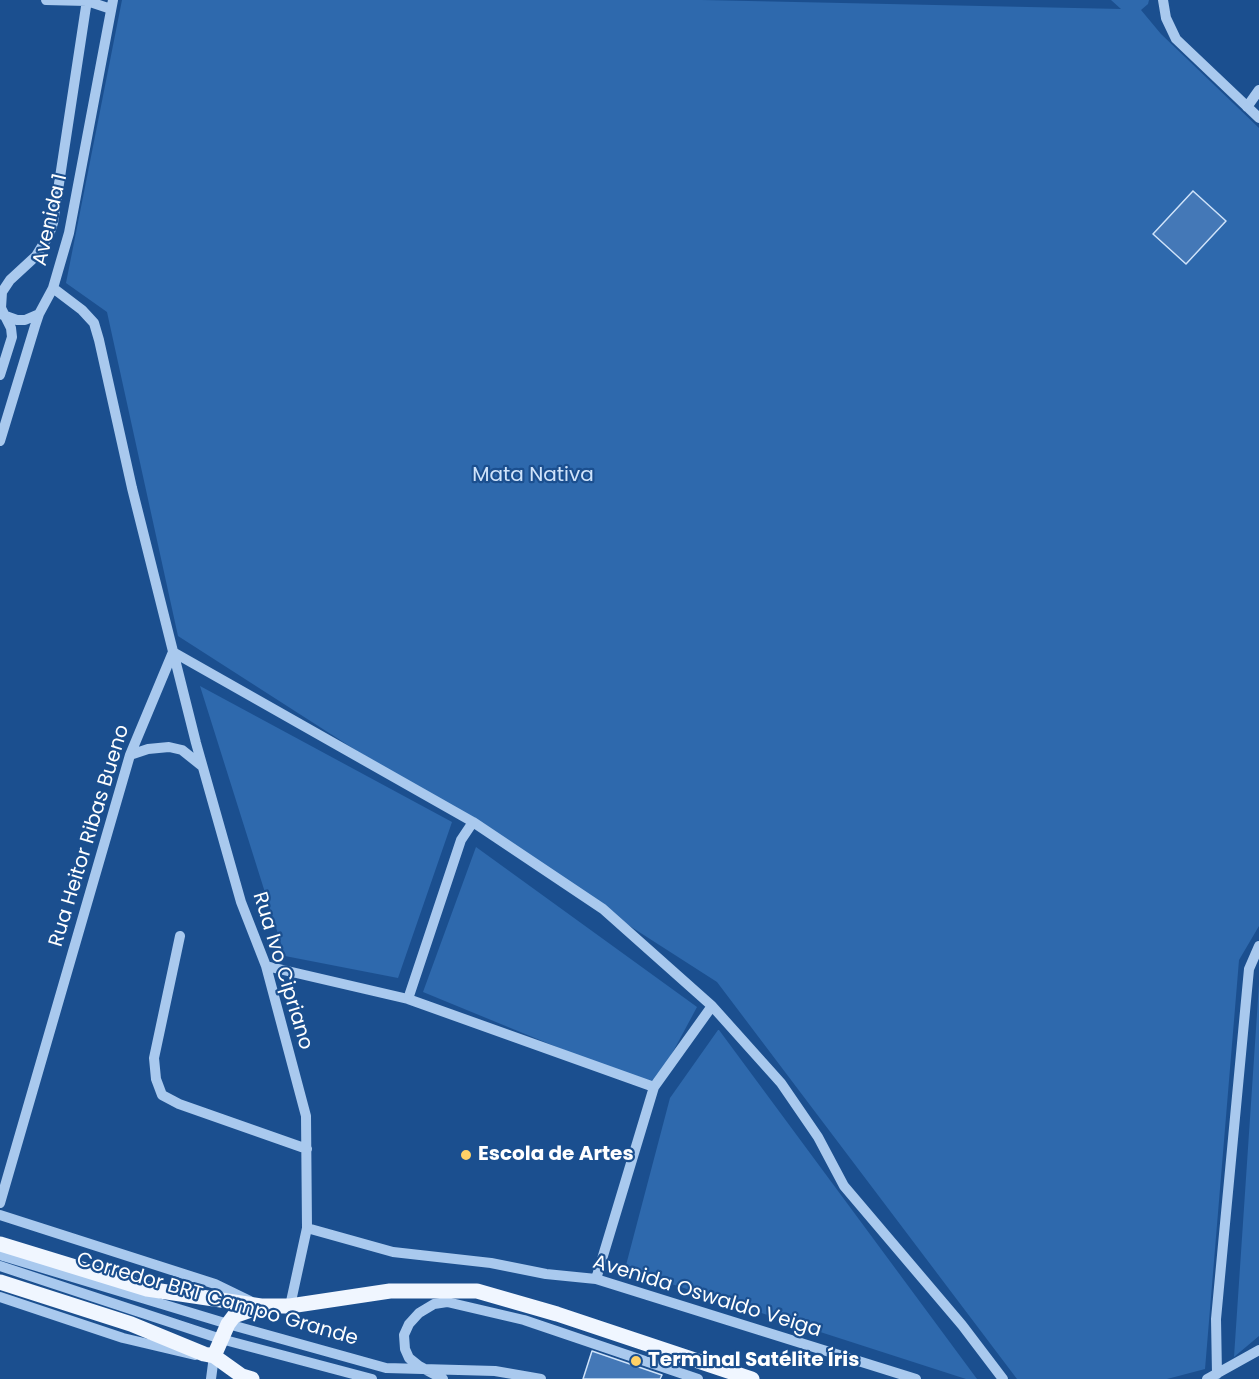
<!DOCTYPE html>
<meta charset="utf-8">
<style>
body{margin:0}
canvas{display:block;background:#1b4f8f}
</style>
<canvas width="1259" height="1379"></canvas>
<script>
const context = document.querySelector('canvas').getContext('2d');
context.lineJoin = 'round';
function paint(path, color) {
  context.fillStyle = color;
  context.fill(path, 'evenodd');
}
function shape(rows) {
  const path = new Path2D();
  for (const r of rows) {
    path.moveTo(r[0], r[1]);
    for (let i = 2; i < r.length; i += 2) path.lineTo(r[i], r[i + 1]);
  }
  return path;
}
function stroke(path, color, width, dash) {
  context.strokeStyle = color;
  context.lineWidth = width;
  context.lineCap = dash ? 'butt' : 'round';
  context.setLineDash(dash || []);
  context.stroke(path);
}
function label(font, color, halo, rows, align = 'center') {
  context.font = font + ' Poppins,sans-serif';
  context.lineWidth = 4.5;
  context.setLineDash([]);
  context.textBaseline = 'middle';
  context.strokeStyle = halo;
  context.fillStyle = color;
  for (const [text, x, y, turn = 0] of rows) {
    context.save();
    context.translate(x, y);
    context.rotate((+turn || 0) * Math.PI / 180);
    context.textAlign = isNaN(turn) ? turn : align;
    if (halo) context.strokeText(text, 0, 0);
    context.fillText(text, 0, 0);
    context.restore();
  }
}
const green = shape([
 [122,0,702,0,1121,9,1111,0,1149,0,1148,4,1141,10,1161,34,1259,128,1259,926,1239,960,1205,1369,1167,1379,1017,1379,717,982,178,636,107,312,66,283],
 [200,686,452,822,398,978,285,956],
 [476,847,697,1007,654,1087,423,992],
 [1259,984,1259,1336,1234,1357],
 [718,1030,719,1030,977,1379,966,1379,625,1269,670,1098]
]);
const building = shape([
 [1193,191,1226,221,1186,264,1153,234,1193,191],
 [592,1351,662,1375,660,1379,583,1379,592,1351]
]);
const minor = shape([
 [46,0,87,1,111,9],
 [1163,0,1166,18,1176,39,1259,118],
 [1247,107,1259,90],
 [53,288,82,310,94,323,99,340,132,488,196,743,241,902,266,966,306,1116,307,1228,290,1306],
 [3,315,17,320,25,320,39,314],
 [0,375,12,337,11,328,1,308,2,292,10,280,36,256,49,235,53,223,87,0],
 [0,441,35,326,39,314,53,288,69,233,113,0],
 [173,652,473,822,603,909,712,1006,781,1083,818,1137,844,1186,962,1325,1003,1379],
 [130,755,148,749,169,747,182,750,202,766],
 [180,936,154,1058,156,1079,162,1095,179,1104,307,1149],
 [266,966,408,999,654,1087],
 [408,999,461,840,473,822],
 [0,1203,130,755,173,652],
 [0,1215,215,1284,250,1301],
 [307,1228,393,1252,491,1263,546,1274,596,1279,916,1379],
 [0,1255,228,1324,386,1368,495,1371,541,1379],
 [0,1266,221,1339,372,1379],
 [596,1279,654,1087,712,1006],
 [0,1297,123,1338,195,1355],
 [1217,1374,1216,1319,1249,969,1259,946],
 [211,1379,214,1356],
 [443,1379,419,1366,409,1358,405,1349,404,1335,409,1324,419,1313,434,1304,447,1302,524,1320,698,1379],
 [1207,1379,1259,1350]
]);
const major = shape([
 [0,1244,147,1289,261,1306,290,1306,390,1291,477,1291,557,1314,752,1379],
 [0,1282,131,1324,204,1354,214,1356,242,1376,252,1379],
 [214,1356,228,1324,234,1316,257,1308]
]);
const markers = [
 [466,1155,6,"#ffd166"],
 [636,1361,6,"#ffd166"]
];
const streetNames = [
 ["Avenida 1",51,220,-77],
 ["Rua Heitor Ribas Bueno",90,836,-73],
 ["Rua Ivo Cipriano",282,971,73],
 ["Avenida Oswaldo Veiga",707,1297,17],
 ["Corredor BRT Campo Grande",217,1300,16]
];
const parkNames = [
 ["Mata Nativa",533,476]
];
const poiNames = [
 ["Escola de Artes",478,1155],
 ["Terminal Satélite Íris",648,1361]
];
paint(green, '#2e69ad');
paint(building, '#4478b7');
stroke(building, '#cfe3fa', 1.5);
stroke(minor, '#a9c9ee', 10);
stroke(major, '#f0f6ff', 15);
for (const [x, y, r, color] of markers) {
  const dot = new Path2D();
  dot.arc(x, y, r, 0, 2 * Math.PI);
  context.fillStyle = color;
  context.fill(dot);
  stroke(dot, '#1b4f8f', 2);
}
label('20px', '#fff', '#1b4f8f', streetNames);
label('20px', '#cfe3fa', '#1b4f8f', parkNames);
label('bold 20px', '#fff', '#1b4f8f', poiNames, 'left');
</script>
